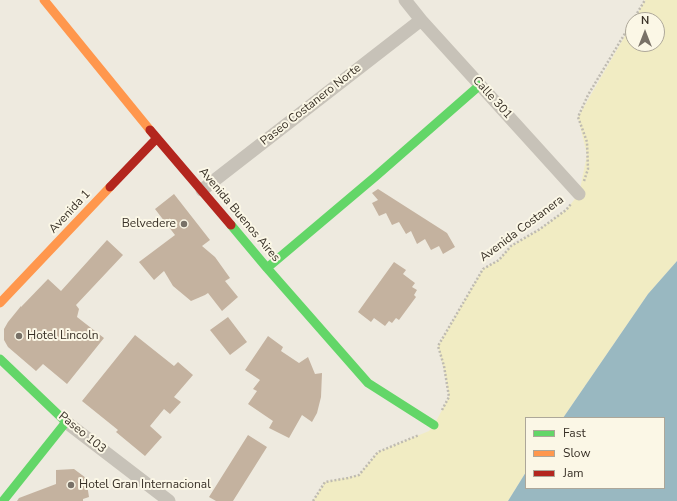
<!DOCTYPE html>
<style>
body{margin:0}
#map{position:relative;width:677px;height:501px;overflow:hidden;background:#eeeadf;font-family:"Nunito Sans",sans-serif}
canvas{display:block}
.legend{position:absolute;left:525px;top:417px;width:140px;height:72px;box-sizing:border-box;background:#fbf7e6;border:1px solid #ada799;margin:0;padding:5px 7px;list-style:none;font-size:12px;color:#383026}
.legend li{display:flex;align-items:center;gap:8px;height:20px}
.legend b{width:20px;border:1px solid #ada799}
.north{position:absolute;left:625px;top:12px;width:40px;height:40px;box-sizing:border-box;background:#fbf7e6;border:1px solid #ada799;border-radius:50%;rotate:0deg;font-size:11px;font-weight:700;line-height:16px;text-align:center;color:#383026}
.north::after{content:'';display:block;margin:auto;width:14px;height:18px;background:#787167;clip-path:polygon(50% 0,100% 100%,50% 72%,0 100%)}
</style>
<div id="map">
<canvas width="677" height="501"></canvas>
<ul class="legend">
<li><b style="height:5px;background:#63d668"></b>Fast</li>
<li><b style="height:5px;background:#ff974d"></b>Slow</li>
<li><b style="height:5px;background:#b3261e"></b>Jam</li>
</ul>
<div class="north">N</div>
</div>
<script>
const context = document.querySelector('canvas').getContext('2d');
context.lineJoin = 'round';
function paint(path, color) {
  context.fillStyle = color;
  context.fill(path, 'evenodd');
}
function shape(rows) {
  const path = new Path2D();
  for (const r of rows) {
    path.moveTo(r[0], r[1]);
    for (let i = 2; i < r.length; i += 2) path.lineTo(r[i], r[i + 1]);
  }
  return path;
}
function stroke(path, color, width, dash) {
  context.strokeStyle = color;
  context.lineWidth = width;
  context.lineCap = dash ? 'butt' : 'round';
  context.setLineDash(dash || []);
  context.stroke(path);
}
function label(font, color, halo, rows, align = 'center') {
  context.font = font + ' "Nunito Sans",sans-serif';
  context.lineWidth = 4;
  context.setLineDash([]);
  context.textBaseline = 'middle';
  context.strokeStyle = halo;
  context.fillStyle = color;
  for (const [text, x, y, turn = 0] of rows) {
    context.save();
    context.translate(x, y);
    context.rotate((+turn || 0) * Math.PI / 180);
    context.textAlign = isNaN(turn) ? turn : align;
    if (halo) context.strokeText(text, 0, 0);
    context.fillText(text, 0, 0);
    context.restore();
  }
}
const sand = shape([
 [645,0,677,0,677,261,648,294,563,418,526,418,526,472,508,501,313,501,325,482,359,475,378,452,429,431,434,425,449,397,445,374,438,346,483,269,499,260,511,246,540,229,566,210,579,194,587,155,578,117,633,22,633,44,657,44,657,20,634,20]
]);
const water = shape([
 [677,261,677,501,508,501,526,472,526,488,664,488,664,418,563,418,648,294]
]);
const building = shape([
 [378,189,447,233,455,247,443,254,439,246,431,250,425,239,417,244,411,231,406,234,399,222,392,225,386,213,379,216,372,203,378,200,372,193],
 [174,194,210,240,202,246,215,257,230,278,225,281,238,297,222,311,208,293,205,295,191,301,173,286,164,271,154,280,139,262,175,235,155,209],
 [107,240,123,255,76,305,79,309,77,317,104,338,67,384,43,364,36,371,8,347,4,340,4,329,8,322,21,306,21,307,48,279,61,291],
 [394,262,406,270,403,274,415,283,412,287,417,290,414,295,416,297,399,320,396,318,392,323,389,321,385,326,374,318,371,322,358,312],
 [228,317,247,342,230,355,210,330],
 [135,335,174,366,178,362,193,375,174,397,181,402,170,414,164,409,150,426,162,437,145,456,116,432,118,430,82,401],
 [268,336,283,347,281,351,299,363,308,357,315,374,322,373,321,397,317,413,312,422,302,415,289,438,269,428,273,421,248,404,257,391,253,389,260,380,245,370],
 [248,435,267,447,233,501,216,501,209,497],
 [74,469,86,478,89,497,83,499,83,501,17,501,19,498,56,484,56,470]
]);
const path = shape([
 [633,20,645,0],
 [584,181,588,169,587,142,578,117,588,95,633,20],
 [442,410,449,397,444,366,438,346,483,269,499,260,511,246,540,229,566,210,571,204],
 [313,501,325,482,348,478,359,475,378,452,419,435]
]);
const street = shape([
 [405,0,421,20,579,194],
 [202,190,421,20],
 [66,422,169,501]
]);
const fast = shape([
 [231,225,267,268,368,383,434,425],
 [267,268,376,176,480,85],
 [0,359,66,422,3,501]
]);
const slow = shape([
 [44,0,150,130],
 [0,303,110,187]
]);
const jam = shape([
 [150,130,231,225],
 [110,187,157,138]
]);
const markers = [
 [184,224,4,"#787167"],
 [19,336,4,"#787167"],
 [71,485,4,"#787167"]
];
const streetNames = [
 ["Calle 301",492,98,48],
 ["Paseo Costanero Norte",311,105,-38],
 ["Avenida 1",70,212,-47],
 ["Avenida Buenos Aires",239,215,50],
 ["Avenida Costanera",522,229,-37],
 ["Paseo 103",82,433,39]
];
const poiNames = [
 ["Belvedere",176,224,"right"],
 ["Hotel Lincoln",27,336],
 ["Hotel Gran Internacional",79,485]
];
paint(sand, '#f1ecc3');
paint(water, '#99b8c1');
paint(building, '#c4b29f');
stroke(path, '#bfbbb1', 2.5, [2, 2]);
stroke(street, '#c7c2b8', 13);
stroke(fast, '#63d668', 9);
stroke(slow, '#ff974d', 9);
stroke(jam, '#b3261e', 9);
for (const [x, y, r, color] of markers) {
  const dot = new Path2D();
  dot.arc(x, y, r, 0, 2 * Math.PI);
  context.fillStyle = color;
  context.fill(dot);
  stroke(dot, '#fbf7e6', 1.5);
}
label('12px', '#383026', '#fbf7e6', streetNames);
label('12px', '#383026', '#fbf7e6', poiNames, 'left');
</script>
